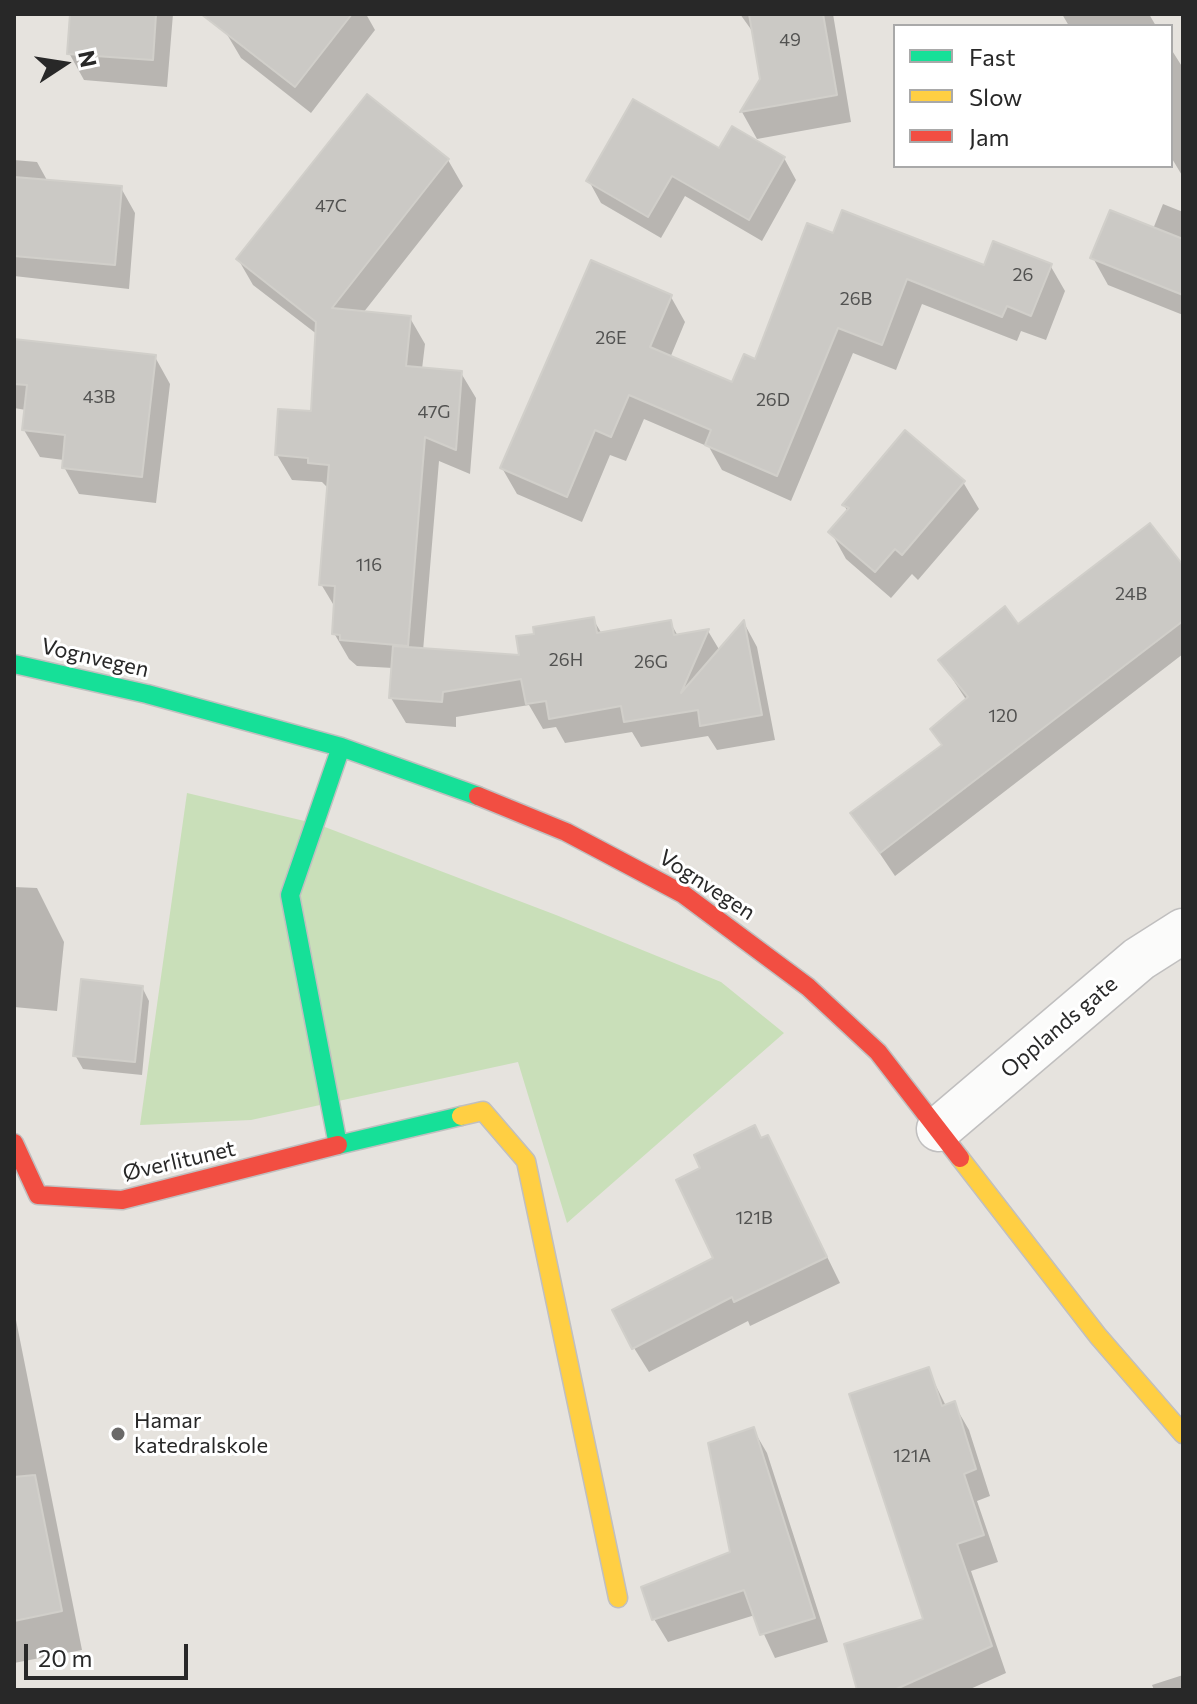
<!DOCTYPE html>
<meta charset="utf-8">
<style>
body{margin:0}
#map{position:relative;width:1197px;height:1704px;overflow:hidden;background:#e6e3de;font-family:Commissioner,sans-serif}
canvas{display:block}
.frame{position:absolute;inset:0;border:16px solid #282828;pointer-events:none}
.legend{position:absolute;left:893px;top:24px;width:280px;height:144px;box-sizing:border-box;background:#fff;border:2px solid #a9a9a9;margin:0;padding:10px 14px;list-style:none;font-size:24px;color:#282828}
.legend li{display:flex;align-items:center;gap:16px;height:40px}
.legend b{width:40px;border:2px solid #a9a9a9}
.north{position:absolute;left:24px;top:24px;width:80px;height:80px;-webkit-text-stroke:6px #fff;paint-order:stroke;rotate:78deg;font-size:22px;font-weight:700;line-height:32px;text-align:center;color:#282828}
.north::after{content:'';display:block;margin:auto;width:28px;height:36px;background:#282828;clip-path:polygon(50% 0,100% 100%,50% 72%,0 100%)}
.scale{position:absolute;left:24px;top:1644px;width:164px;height:36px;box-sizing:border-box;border:4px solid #282828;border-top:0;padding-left:10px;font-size:24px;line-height:28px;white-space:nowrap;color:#282828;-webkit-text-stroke:6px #fff;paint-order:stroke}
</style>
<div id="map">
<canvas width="1197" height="1704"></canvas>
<div class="frame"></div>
<ul class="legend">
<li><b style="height:10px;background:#16e098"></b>Fast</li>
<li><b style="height:10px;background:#ffcf43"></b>Slow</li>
<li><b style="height:10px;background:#f24e42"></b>Jam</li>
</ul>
<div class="north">N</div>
<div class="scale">20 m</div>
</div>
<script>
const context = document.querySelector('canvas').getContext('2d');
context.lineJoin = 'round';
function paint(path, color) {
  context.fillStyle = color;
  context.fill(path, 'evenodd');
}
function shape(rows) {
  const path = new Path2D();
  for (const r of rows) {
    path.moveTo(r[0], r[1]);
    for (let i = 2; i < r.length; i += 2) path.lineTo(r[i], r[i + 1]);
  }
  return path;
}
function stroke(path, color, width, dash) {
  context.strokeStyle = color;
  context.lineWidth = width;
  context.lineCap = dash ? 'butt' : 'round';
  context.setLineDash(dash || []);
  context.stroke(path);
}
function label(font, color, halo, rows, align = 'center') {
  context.font = font + ' Commissioner,sans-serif';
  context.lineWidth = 6;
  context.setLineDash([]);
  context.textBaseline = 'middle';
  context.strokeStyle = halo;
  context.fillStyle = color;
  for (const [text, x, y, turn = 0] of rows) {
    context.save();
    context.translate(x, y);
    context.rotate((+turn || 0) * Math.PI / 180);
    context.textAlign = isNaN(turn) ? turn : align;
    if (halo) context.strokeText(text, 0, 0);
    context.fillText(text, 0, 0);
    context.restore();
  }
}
const green = shape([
 [187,793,317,824,556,915,721,982,784,1033,567,1223,518,1062,251,1120,140,1125]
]);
const shadow = shape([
 [72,14,173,14,167,87,84,80,69,53],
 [239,14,366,14,375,30,311,113,241,58,225,31],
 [740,14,833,14,851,122,757,139,742,112,762,79,755,35],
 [1062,14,1149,14,1156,26,1069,26],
 [1171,49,1183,68,1183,177,1171,157],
 [367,96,448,160,463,186,363,313,410,318,425,344,422,369,461,373,476,398,470,474,439,461,423,651,521,657,593,619,602,634,670,622,678,636,708,631,720,651,744,623,757,647,775,740,717,750,708,736,641,747,632,732,565,743,556,727,543,729,529,705,456,717,456,727,406,723,391,698,393,668,357,666,349,659,334,633,336,609,321,584,329,489,322,482,292,480,277,455,313,413,318,335,253,285,238,259],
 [719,151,784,158,796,180,762,241,685,196,661,238,601,203,589,181],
 [14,160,37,162,48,182,121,188,135,213,129,289,14,276],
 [1163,204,1183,212,1183,315,1108,285,1093,258,1153,229],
 [834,236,985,267,1050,265,1065,291,1046,340,1021,331,1017,341,922,304,896,370,853,353,791,501,722,470,709,447,644,419,626,461,610,455,582,522,517,494,502,468,671,297,685,322,670,358,733,385,756,361],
 [14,340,155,357,170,384,156,503,79,494,64,467,64,460,40,457,24,430,26,410,14,408],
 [963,482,979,509,918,580,912,574,891,598,846,559,831,532,848,512,844,505],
 [1183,568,1183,654,895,876,853,814,943,747,932,729,967,701,940,660],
 [14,887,37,888,64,942,57,1011,14,1007],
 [142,987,149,1001,142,1075,83,1069,75,1055],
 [762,1140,781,1163,840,1283,750,1326,748,1321,649,1372,634,1348,716,1259,703,1169],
 [14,1310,82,1650,14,1663],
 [928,1370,946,1406,954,1404,969,1430,990,1496,977,1501,998,1562,971,1571,1006,1673,968,1690,859,1690,925,1621],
 [753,1429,767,1453,828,1642,775,1658,755,1615,668,1642,654,1619,732,1553],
 [1183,1675,1183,1690,1154,1690,1152,1685]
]);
const building = shape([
 [70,14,156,14,153,60,67,54,70,14],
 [201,14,352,14,295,87,201,14],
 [749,14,823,14,837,95,740,112,760,79,749,14],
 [367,94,449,159,332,308,411,316,406,366,462,371,456,450,425,437,408,646,340,640,340,635,332,634,335,586,319,585,329,465,308,463,308,458,275,455,278,409,311,411,316,322,236,259,367,94],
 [633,99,719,148,732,126,785,157,749,220,672,176,648,217,586,181,633,99],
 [14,177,122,186,115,265,14,256,14,177],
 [842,210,984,265,993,241,1052,264,1031,316,1007,306,1002,317,907,279,882,345,838,328,777,476,705,445,711,430,629,395,611,437,595,430,567,497,500,468,591,260,672,295,650,347,732,382,744,354,755,359,807,223,833,233,842,210],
 [1110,210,1183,239,1183,295,1090,258,1110,210],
 [14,339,156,355,142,477,62,468,65,435,22,430,27,385,14,384,14,339],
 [905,430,965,481,902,555,895,549,875,572,828,532,849,508,842,505,905,430],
 [1150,523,1183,565,1183,621,880,853,850,813,942,745,930,729,968,697,938,660,1005,606,1018,624,1150,523],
 [594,617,597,633,671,620,674,635,709,629,681,693,744,620,762,715,700,726,698,710,624,722,621,706,549,719,546,701,526,704,521,679,443,692,442,702,389,698,393,646,519,655,516,636,534,634,533,627,594,617],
 [81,979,143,986,135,1062,73,1056,81,979],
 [755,1125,761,1138,768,1135,827,1257,734,1302,732,1297,632,1349,612,1310,713,1258,676,1180,700,1168,694,1155,755,1125],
 [929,1367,942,1406,955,1401,976,1469,964,1474,984,1535,957,1544,992,1646,894,1690,857,1690,844,1644,923,1619,849,1394,929,1367],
 [754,1427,815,1618,760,1635,744,1590,652,1620,641,1587,730,1552,708,1443,754,1427],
 [35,1475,62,1611,14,1621,14,1477,35,1475]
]);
const street = shape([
 [939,1129,1139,959,1183,931]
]);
const fast = shape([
 [14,664,147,694,341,747,478,796],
 [341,747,290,895,338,1145,461,1116]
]);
const slow = shape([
 [461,1116,483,1111,526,1161,618,1598],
 [960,1158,1098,1336,1183,1434]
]);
const jam = shape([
 [478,796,566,832,683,894,808,987,878,1052,960,1158],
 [14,1143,38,1195,122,1200,338,1145]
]);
const markers = [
 [118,1434,8,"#6a6968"]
];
const numberNames = [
 ["49",790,40],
 ["47C",331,206],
 ["26",1023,275],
 ["26B",856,299],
 ["26E",611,338],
 ["43B",99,397],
 ["26D",773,400],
 ["47G",434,412],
 ["116",369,565],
 ["24B",1131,594],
 ["26H",566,660],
 ["26G",651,662],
 ["120",1003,716],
 ["121B",754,1218],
 ["121A",912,1456]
];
const streetNames = [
 ["Vognvegen",95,658,13],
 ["Vognvegen",707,885,33],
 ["Opplands gate",1059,1027,-40],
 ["Øverlitunet",179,1161,-13]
];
const poiNames = [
 ["Hamar",134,1421],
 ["katedralskole",134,1446]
];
paint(green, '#c9dfb9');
paint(shadow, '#0003');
paint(building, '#cbc9c5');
stroke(building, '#d1cfca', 2);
stroke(street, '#c0bfbf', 47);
stroke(fast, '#c0bfbf', 21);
stroke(slow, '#c0bfbf', 21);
stroke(jam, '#c0bfbf', 21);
stroke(street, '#fbfbfa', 44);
stroke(fast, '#16e098', 18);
stroke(slow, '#ffcf43', 18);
stroke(jam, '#f24e42', 18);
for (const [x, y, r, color] of markers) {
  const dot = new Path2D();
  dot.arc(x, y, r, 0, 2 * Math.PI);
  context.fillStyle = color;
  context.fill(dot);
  stroke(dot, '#fff', 3);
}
label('18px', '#525251', null, numberNames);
label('22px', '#282828', '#fff', streetNames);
label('22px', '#282828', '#fff', poiNames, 'left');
</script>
